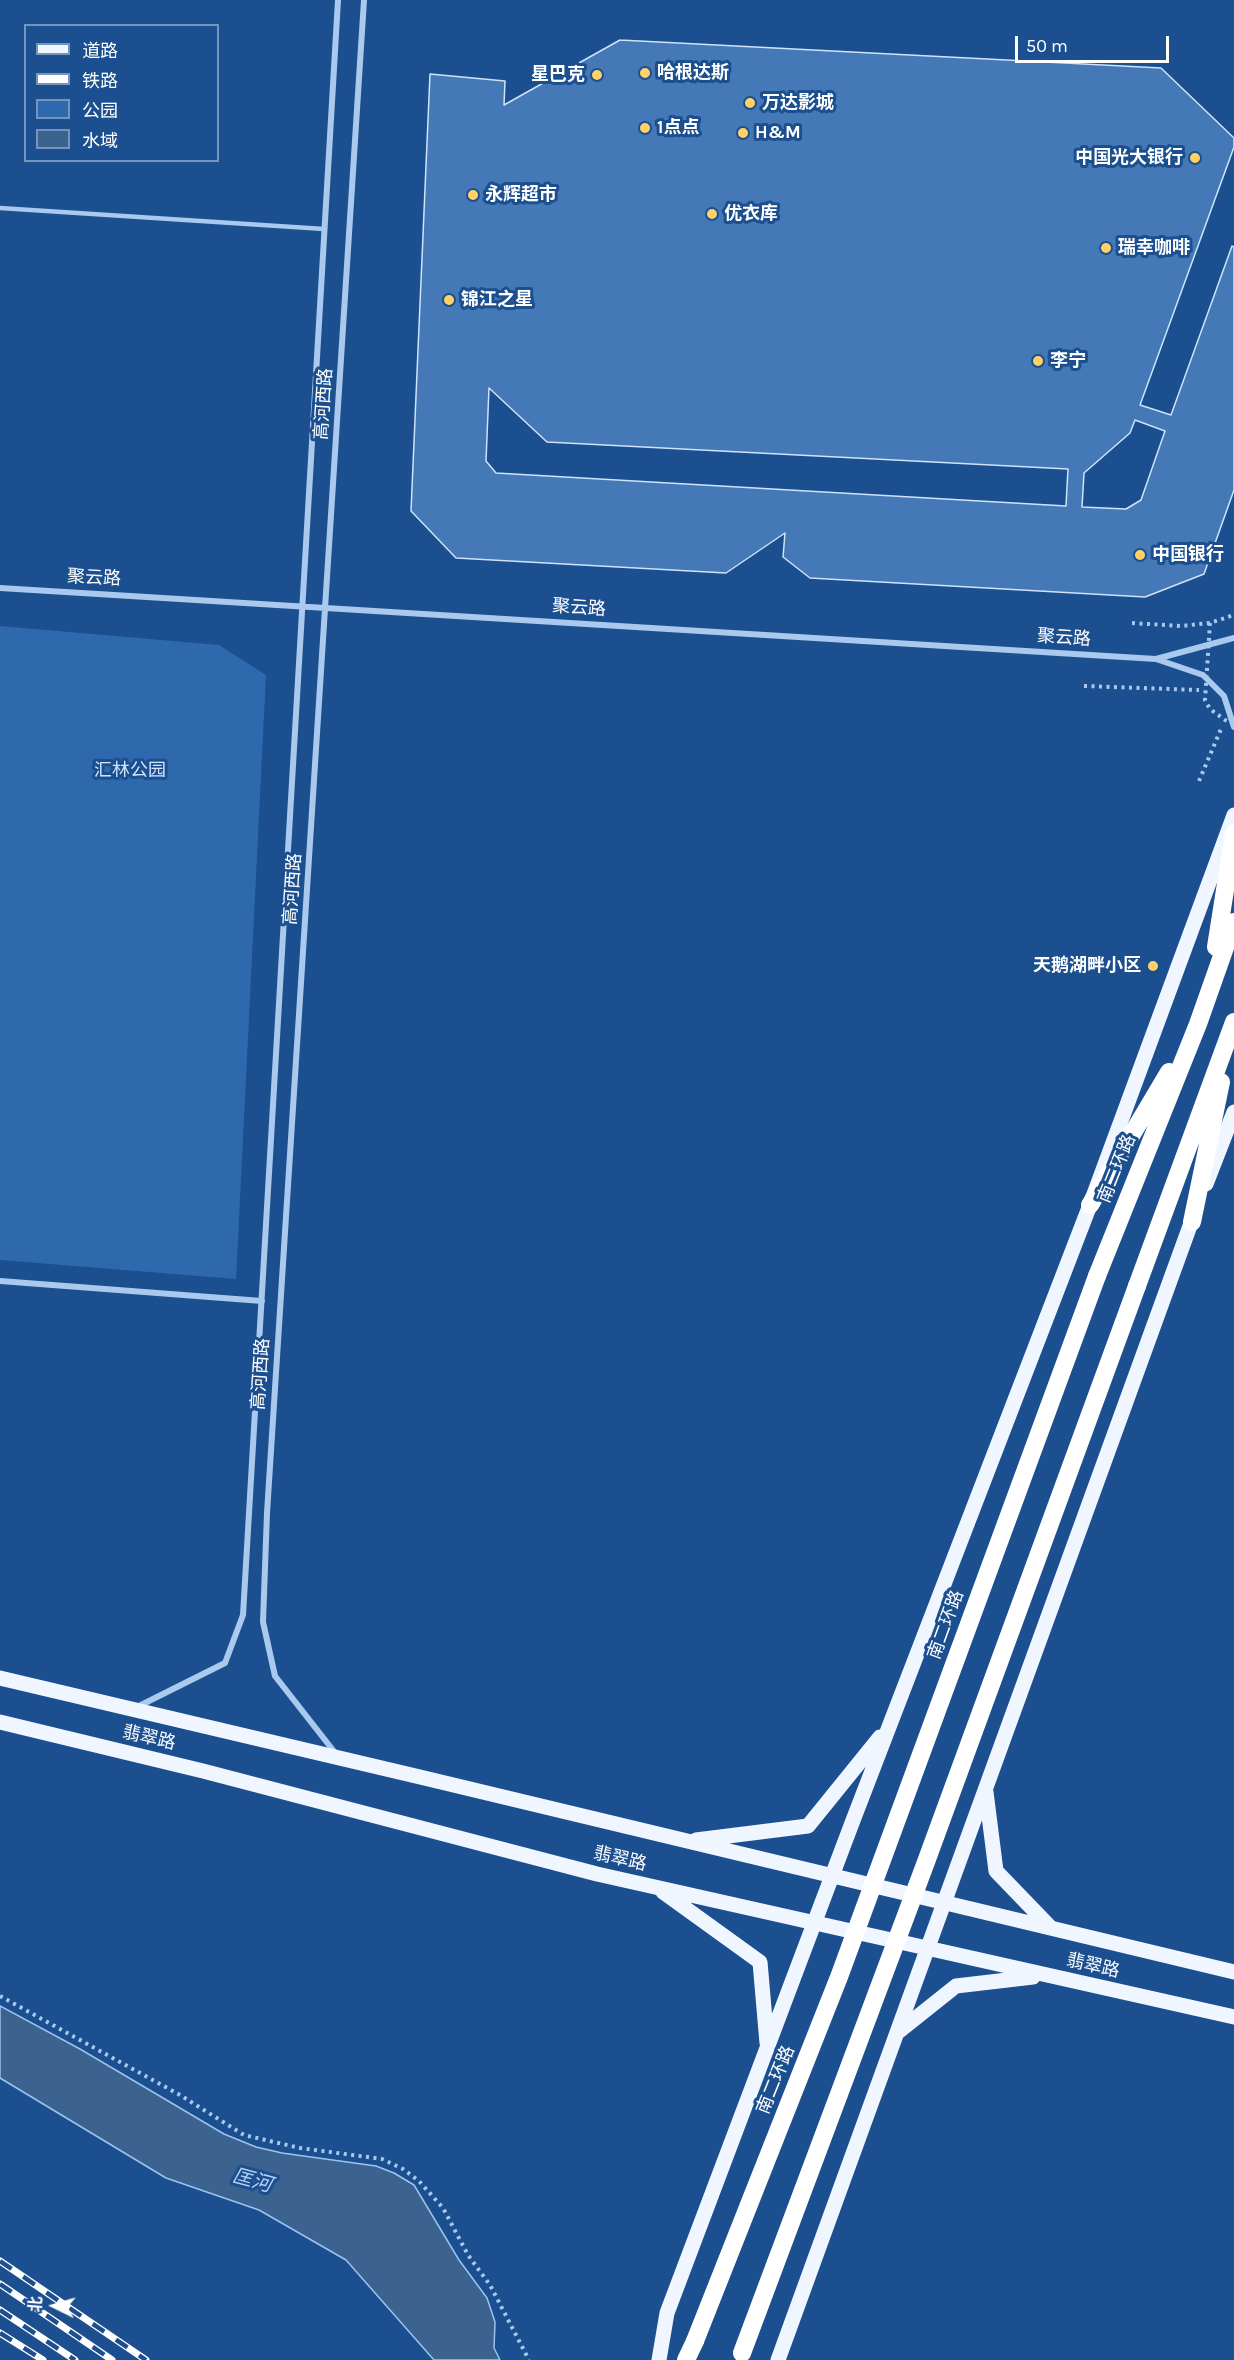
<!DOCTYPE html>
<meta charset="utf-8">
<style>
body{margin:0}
#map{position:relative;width:1234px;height:2360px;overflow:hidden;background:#1b4f8f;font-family:Karla,"Noto Sans SC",sans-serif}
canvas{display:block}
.legend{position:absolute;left:24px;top:24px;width:195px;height:138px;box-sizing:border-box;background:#1b4f8f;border:2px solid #7695bc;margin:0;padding:8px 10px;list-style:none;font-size:18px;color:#fff}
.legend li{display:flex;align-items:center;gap:12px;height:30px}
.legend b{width:30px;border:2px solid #7695bc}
.north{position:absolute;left:24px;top:2276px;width:60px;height:60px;-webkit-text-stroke:4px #1b4f8f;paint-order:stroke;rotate:275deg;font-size:16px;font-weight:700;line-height:24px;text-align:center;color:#fff}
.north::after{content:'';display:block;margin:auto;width:21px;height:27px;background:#fff;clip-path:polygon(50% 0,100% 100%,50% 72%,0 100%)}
.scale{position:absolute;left:1015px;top:36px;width:154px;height:27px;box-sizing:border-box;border:3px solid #fff;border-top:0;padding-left:8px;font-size:18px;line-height:21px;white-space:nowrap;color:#fff;-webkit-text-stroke:4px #1b4f8f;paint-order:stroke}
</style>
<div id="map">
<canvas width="1234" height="2360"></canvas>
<ul class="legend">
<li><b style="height:8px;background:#f0f6ff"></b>道路</li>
<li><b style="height:8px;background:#fff"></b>铁路</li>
<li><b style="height:16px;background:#2e69ad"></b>公园</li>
<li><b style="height:16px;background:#3c6290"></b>水域</li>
</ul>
<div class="north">北</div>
<div class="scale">50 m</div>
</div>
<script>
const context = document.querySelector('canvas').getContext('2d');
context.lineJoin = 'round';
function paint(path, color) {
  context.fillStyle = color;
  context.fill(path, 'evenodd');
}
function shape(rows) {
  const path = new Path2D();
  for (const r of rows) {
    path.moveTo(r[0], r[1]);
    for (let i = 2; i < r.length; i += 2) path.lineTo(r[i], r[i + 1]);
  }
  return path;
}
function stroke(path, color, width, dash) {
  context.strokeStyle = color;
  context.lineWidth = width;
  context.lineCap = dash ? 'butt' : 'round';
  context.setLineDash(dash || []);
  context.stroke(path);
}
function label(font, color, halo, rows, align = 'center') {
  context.font = font + ' Karla,"Noto Sans SC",sans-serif';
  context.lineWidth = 6;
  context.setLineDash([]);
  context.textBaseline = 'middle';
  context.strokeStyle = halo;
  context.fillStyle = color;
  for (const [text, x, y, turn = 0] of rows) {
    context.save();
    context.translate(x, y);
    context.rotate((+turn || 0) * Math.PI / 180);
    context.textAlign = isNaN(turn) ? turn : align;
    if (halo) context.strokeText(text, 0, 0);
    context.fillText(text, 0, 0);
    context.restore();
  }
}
const green = shape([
 [0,626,219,645,266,675,236,1279,0,1260]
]);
const water = shape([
 [0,2006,80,2049,224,2134,256,2147,282,2153,376,2166,394,2173,414,2185,459,2260,487,2298,495,2322,494,2348,500,2360,434,2360,346,2260,259,2210,166,2178,0,2078,0,2006]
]);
const building = shape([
 [620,40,1161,68,1234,138,1234,147,1140,405,1171,415,1232,246,1234,247,1234,490,1204,574,1145,597,810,578,783,557,785,533,726,573,456,558,411,511,430,74,505,81,504,105,620,40],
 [489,388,547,442,1068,469,1066,506,496,473,486,461,489,388],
 [1135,420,1165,431,1141,500,1126,509,1082,507,1084,473,1130,433,1135,420]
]);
const path = shape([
 [1132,623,1181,626,1210,623,1234,615],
 [1084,686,1199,690],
 [1199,781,1221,729],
 [0,1996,180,2095,244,2135,300,2148,382,2159,403,2169,419,2181,443,2208,468,2255,490,2285,529,2360]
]);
const lane = shape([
 [0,208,324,229]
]);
const street = shape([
 [0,588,1156,659],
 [1234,638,1156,659,1203,675,1224,696,1234,727],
 [0,1281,262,1301],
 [135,1708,225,1663,243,1615,338,0],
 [336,1754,275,1676,263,1622,267,1513,364,0]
]);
const primary = shape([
 [1206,1184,1234,1112],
 [0,1678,420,1777,1234,1972],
 [0,1722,203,1771,597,1874,1234,2017],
 [986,1792,996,1871,1051,1928],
 [696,1840,808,1826,880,1737],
 [663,1892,760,1962,767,2043],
 [897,2033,956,1986,1033,1977],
 [659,2360,667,2313,852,1823,1090,1205,1234,815],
 [778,2360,1195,1212]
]);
const highway = shape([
 [1216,947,1234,833],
 [1090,1205,1169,1072],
 [1192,1222,1221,1082],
 [1097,1276,1198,1024,1234,922],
 [1137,1286,1234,1022],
 [686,2360,695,2341]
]);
const rail = shape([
 [0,2261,146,2360],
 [0,2284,112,2360],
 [0,2310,75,2360],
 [0,2333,43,2360]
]);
const pathBridge = shape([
 [1210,623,1205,700,1210,709,1225,720,1234,724]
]);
const highwayBridge = shape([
 [695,2341,839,1977,1097,1276],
 [742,2353,926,1862,1137,1286]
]);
const markers = [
 [645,73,6,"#ffd166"],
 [597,75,6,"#ffd166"],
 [750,103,6,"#ffd166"],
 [645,128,6,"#ffd166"],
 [743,133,6,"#ffd166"],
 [1195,158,6,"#ffd166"],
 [473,195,6,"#ffd166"],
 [712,214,6,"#ffd166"],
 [1106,248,6,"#ffd166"],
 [449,300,6,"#ffd166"],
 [1038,361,6,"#ffd166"],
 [1140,555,6,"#ffd166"],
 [1153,966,6,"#ffd166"]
];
const poiNames = [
 ["哈根达斯",657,73],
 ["星巴克",585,75,"right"],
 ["万达影城",762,103],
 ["1点点",657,128],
 ["H&M",755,133],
 ["中国光大银行",1183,158,"right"],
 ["永辉超市",485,195],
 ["优衣库",724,214],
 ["瑞幸咖啡",1118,248],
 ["锦江之星",461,300],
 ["李宁",1050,361],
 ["中国银行",1152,555],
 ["天鹅湖畔小区",1141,966,"right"]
];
const streetNames = [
 ["高河西路",324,404,-86],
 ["聚云路",94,578,3],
 ["聚云路",579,608,4],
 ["聚云路",1064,638,4],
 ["高河西路",293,889,-86],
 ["南二环路",1117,1169,-68],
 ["高河西路",261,1374,-86],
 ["南二环路",946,1625,-70],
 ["翡翠路",149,1738,13],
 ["翡翠路",620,1859,13],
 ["翡翠路",1093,1966,13],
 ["南二环路",776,2080,-68]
];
const parkNames = [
 ["汇林公园",130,771]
];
const waterNames = [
 ["匡河",252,2181,15]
];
paint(green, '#2e69ad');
paint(water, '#3c6290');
stroke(water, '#9cc4f0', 1.5);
paint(building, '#4478b7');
stroke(building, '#cfe3fa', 1.5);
stroke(path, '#a9c9ee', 4, [3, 4.5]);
stroke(lane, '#a9c9ee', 4.5);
stroke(street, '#a9c9ee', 6);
stroke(primary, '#f0f6ff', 15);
stroke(highway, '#fff', 18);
stroke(rail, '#fff', 7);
stroke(rail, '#1b4f8f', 4.5, [14]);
stroke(pathBridge, '#a9c9ee', 4, [3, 4.5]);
stroke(highwayBridge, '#fff', 18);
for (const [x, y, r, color] of markers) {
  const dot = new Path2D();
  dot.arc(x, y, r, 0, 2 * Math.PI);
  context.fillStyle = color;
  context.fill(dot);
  stroke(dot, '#1b4f8f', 2);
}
label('bold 18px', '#fff', '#1b4f8f', poiNames, 'left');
label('18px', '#fff', '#1b4f8f', streetNames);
label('18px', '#cfe3fa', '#1b4f8f', parkNames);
label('italic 20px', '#b5d3f5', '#1b4f8f', waterNames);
</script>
